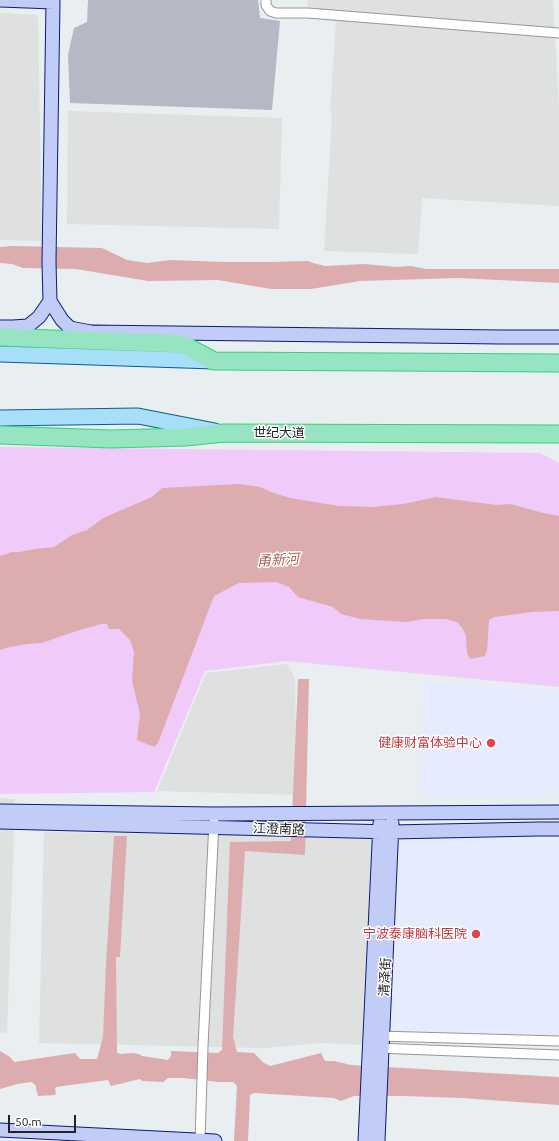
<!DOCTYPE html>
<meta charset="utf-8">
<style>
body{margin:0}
#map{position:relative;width:559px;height:1141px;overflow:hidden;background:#e9eef1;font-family:Ubuntu,sans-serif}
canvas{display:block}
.scale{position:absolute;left:8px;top:1115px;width:68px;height:18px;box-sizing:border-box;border:2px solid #222;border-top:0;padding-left:5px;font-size:12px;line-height:14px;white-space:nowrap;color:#222;-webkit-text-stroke:3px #fff;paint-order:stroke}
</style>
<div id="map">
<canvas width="559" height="1141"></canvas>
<div class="scale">50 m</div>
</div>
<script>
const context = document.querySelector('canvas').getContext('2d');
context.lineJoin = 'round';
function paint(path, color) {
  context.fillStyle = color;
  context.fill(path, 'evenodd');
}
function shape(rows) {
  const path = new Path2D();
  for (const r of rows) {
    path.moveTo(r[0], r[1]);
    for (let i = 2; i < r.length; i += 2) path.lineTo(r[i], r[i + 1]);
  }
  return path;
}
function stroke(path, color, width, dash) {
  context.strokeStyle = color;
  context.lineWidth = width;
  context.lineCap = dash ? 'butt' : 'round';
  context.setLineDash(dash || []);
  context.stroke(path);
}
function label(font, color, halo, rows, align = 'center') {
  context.font = font + ' Ubuntu,"Noto Sans SC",sans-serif';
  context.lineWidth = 3;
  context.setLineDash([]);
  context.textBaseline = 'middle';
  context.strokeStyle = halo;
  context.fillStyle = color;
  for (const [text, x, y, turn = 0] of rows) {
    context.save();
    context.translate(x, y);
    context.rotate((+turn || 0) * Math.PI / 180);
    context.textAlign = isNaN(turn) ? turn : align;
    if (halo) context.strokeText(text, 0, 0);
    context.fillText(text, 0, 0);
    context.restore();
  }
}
const residential = shape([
 [307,0,553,0,559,108,559,206,422,198,418,254,324,251,332,117,330,110,336,22,309,16],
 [0,13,38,15,42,241,0,240],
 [68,111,282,118,279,229,67,224],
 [287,664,295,678,297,795,157,791,206,673],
 [0,798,15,799,7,1033,0,1032],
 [44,832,372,837,362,1045,322,1043,264,1048,39,1043]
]);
const education = shape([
 [425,681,559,691,559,794,519,797,420,797],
 [559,837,559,1035,389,1030,398,839],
 [0,1137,102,1140,0,1141]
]);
const construction = shape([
 [88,0,258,0,260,18,280,21,272,110,70,103,68,55,74,28,87,22]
]);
const park = shape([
 [0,447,540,453,559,463,559,687,287,661,205,671,154,792,0,794]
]);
const water = shape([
 [12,246,102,248,127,260,147,263,170,260,225,262,270,262,308,261,313,263,325,266,364,264,397,267,411,266,426,269,559,269,559,283,458,278,360,281,311,289,271,289,218,280,148,281,76,269,23,268,12,264,0,263,0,247],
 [239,484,260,487,271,492,290,498,339,506,372,507,403,504,436,497,496,505,510,504,543,513,559,516,559,611,532,612,495,617,489,620,487,650,485,656,470,659,467,653,466,636,463,629,457,622,446,619,424,619,406,622,361,619,341,614,333,607,298,597,289,587,276,582,239,583,214,596,158,743,154,747,137,740,140,714,132,681,134,652,130,640,119,629,109,629,107,624,101,624,70,633,42,643,28,644,9,647,0,650,0,556,12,552,20,552,35,549,54,547,72,535,87,530,103,518,152,497,162,488],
 [298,679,309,679,305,855,245,851,234,1022,233,1037,237,1052,254,1053,264,1063,270,1066,321,1053,325,1061,334,1061,351,1065,559,1077,559,1105,462,1098,403,1096,354,1096,341,1101,334,1098,254,1093,250,1095,248,1141,234,1141,237,1086,233,1082,218,1082,183,1078,168,1078,163,1082,142,1081,140,1079,111,1086,108,1080,56,1087,55,1089,56,1093,55,1095,38,1096,36,1089,36,1086,32,1082,17,1084,0,1089,0,1051,10,1057,14,1062,75,1053,80,1059,97,1059,103,1037,106,964,114,836,127,836,120,957,116,957,117,1053,121,1054,132,1053,139,1054,142,1056,168,1060,171,1056,171,1051,218,1053,222,1050,230,842,291,841]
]);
const street = shape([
 [266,0,266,5,270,11,276,13,308,13,559,33],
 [378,1036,559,1041],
 [376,1048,559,1055],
 [200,1140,203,1046,214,822]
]);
const secondary = shape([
 [0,0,53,2,49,262,50,301,62,320,70,328,91,332,501,337,559,337],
 [0,327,13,327,28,326,39,317,50,301],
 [0,811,214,814,559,812],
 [0,822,391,832,538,829,559,829],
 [0,1130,215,1141],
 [365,1141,380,823],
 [378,1141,392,823]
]);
const primary = shape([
 [0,354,214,361],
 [0,418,138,416,215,431]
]);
const highway = shape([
 [0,337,182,344,214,361,559,363],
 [0,435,111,439,186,437,224,433,559,434]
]);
const markers = [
 [491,743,5,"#e0444e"],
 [476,934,5,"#e0444e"]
];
const streetNames = [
 ["世纪大道",279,433],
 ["江澄南路",279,829,2],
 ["清泽街",385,977,-87]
];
const healthNames = [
 ["健康财富体验中心",482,743],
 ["宁波泰康脑科医院",467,934]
];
const waterNames = [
 ["甬新河",278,560,-3]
];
paint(residential, '#dfe0e0');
paint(education, '#e6ecfe');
paint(construction, '#b5b9c6');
paint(park, '#f0caf8');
paint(water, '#dcacae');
stroke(street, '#969696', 11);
stroke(secondary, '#0a1a77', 15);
stroke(primary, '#075c98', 17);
stroke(highway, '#32d473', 19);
stroke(street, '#fff', 9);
stroke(secondary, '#c1ccf7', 13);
stroke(primary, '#a8dff8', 15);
stroke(highway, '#96e4c1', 17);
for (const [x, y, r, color] of markers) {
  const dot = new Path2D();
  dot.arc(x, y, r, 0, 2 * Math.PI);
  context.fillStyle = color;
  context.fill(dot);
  stroke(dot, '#fff', 1.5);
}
label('13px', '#222', '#fff', streetNames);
label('13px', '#be3a42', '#fff', healthNames, 'right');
label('italic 14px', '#a6644e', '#fff', waterNames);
</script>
